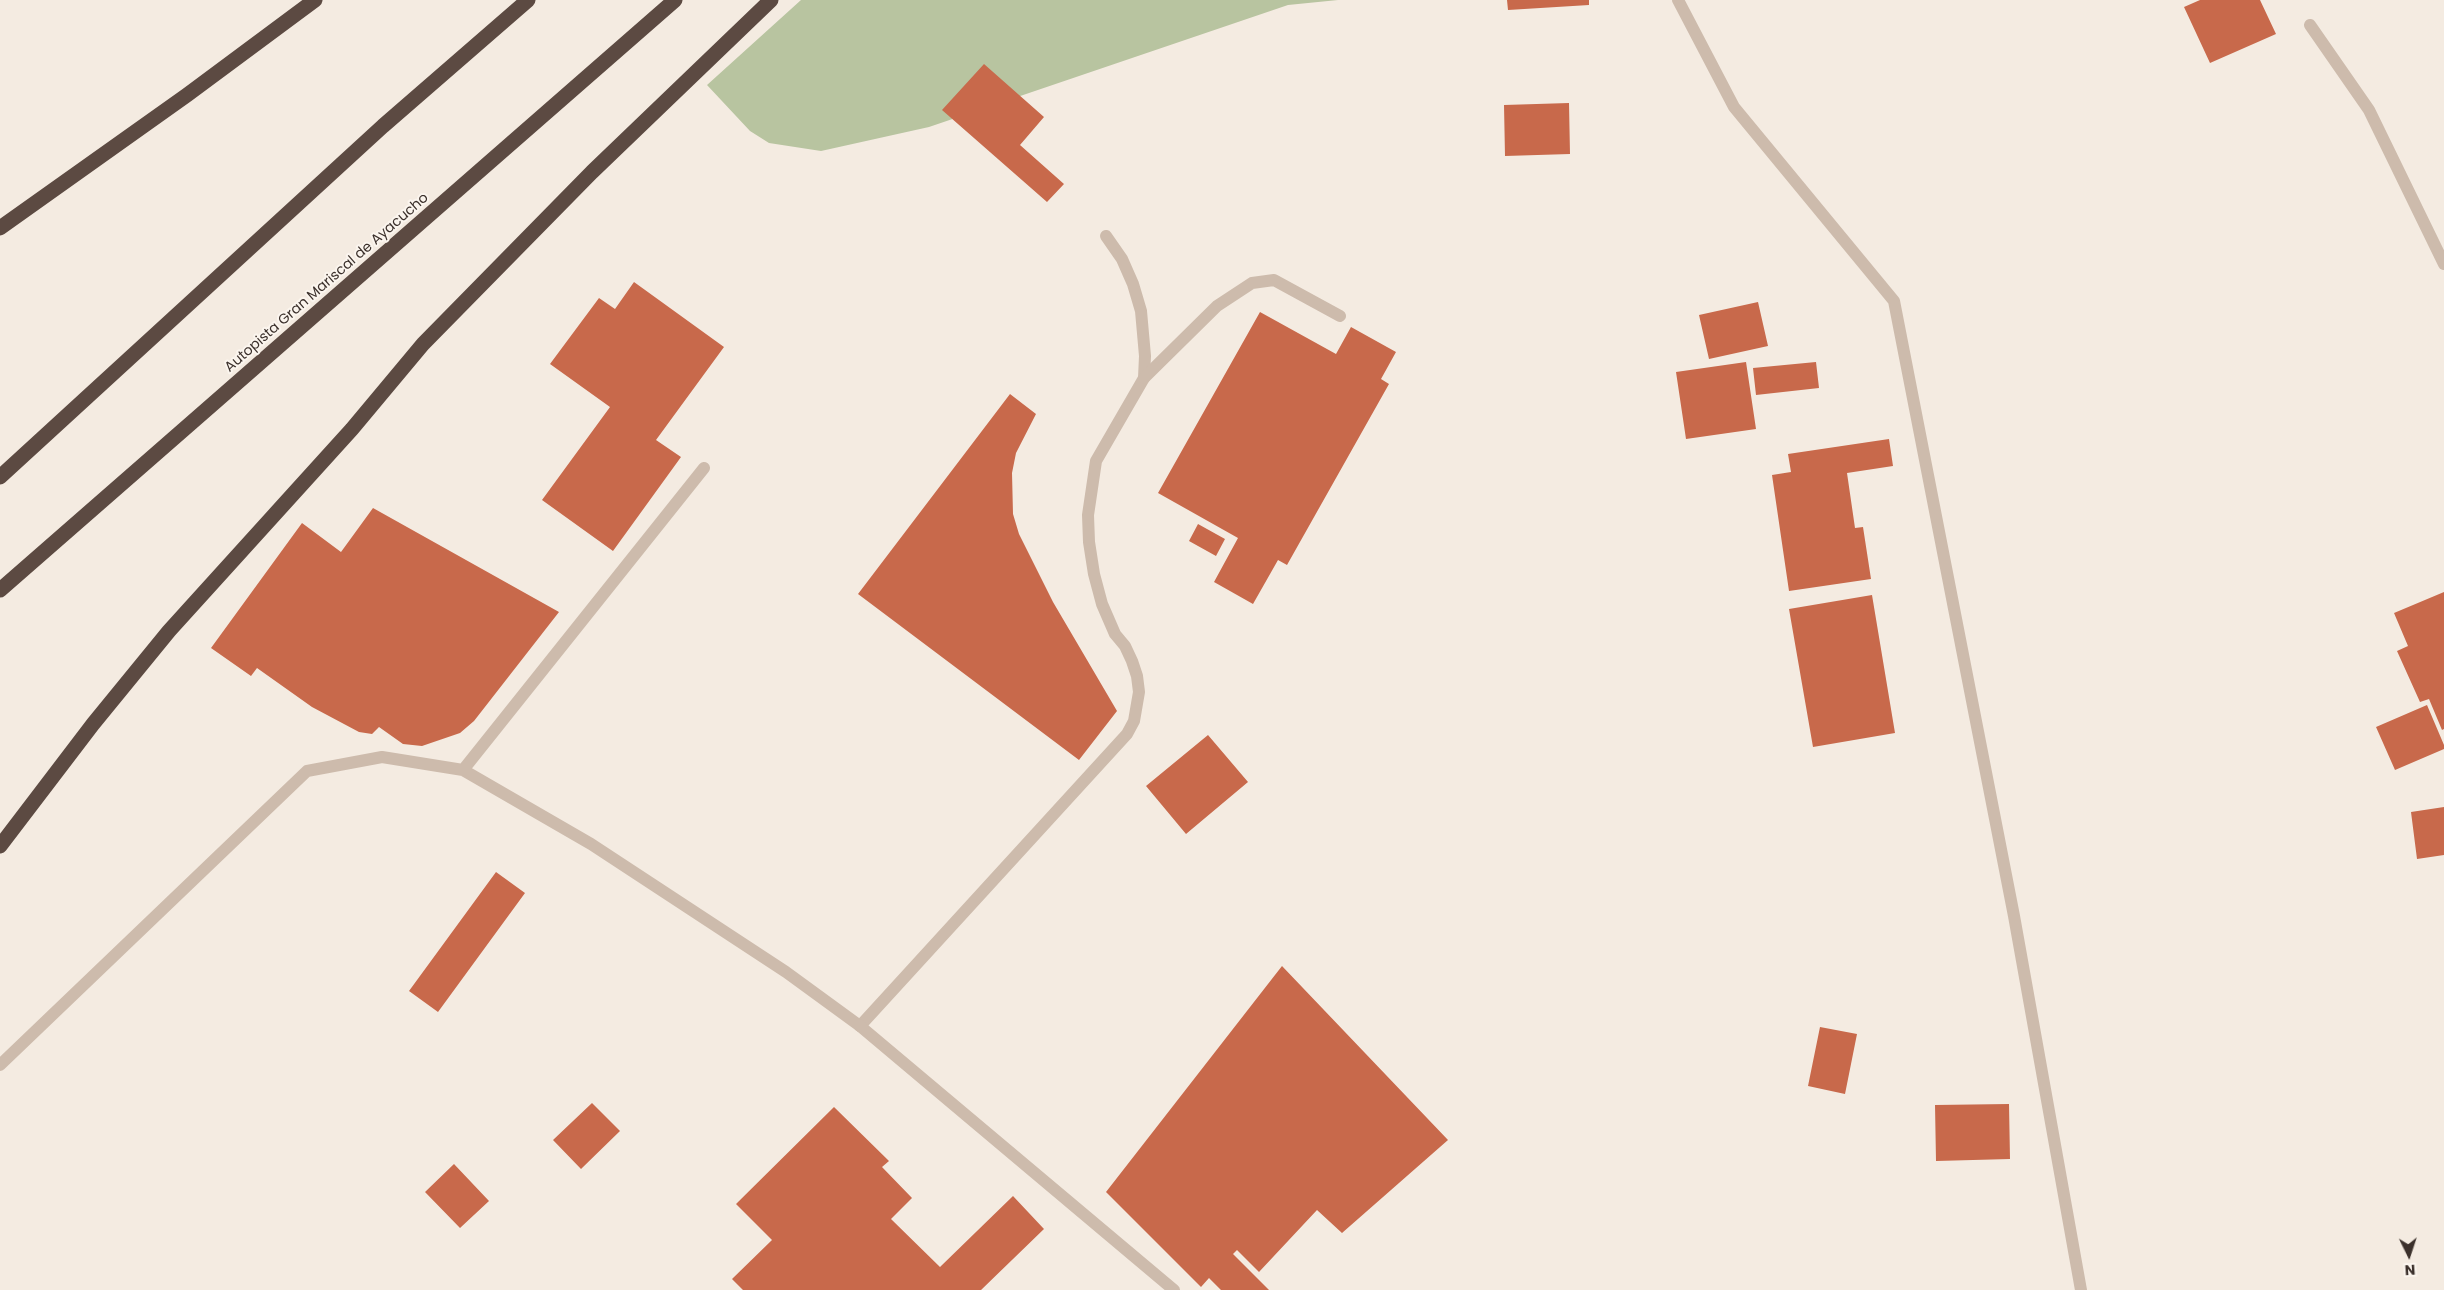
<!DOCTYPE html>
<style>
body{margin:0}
#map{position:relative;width:2444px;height:1290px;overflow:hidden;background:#f4ebe1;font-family:Poppins,sans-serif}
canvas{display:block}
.north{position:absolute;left:2384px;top:1230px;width:50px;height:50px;-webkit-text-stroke:4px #fbf5ee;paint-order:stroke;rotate:176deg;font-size:14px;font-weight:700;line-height:20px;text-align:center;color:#3b302b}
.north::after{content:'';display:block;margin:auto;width:18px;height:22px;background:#3b302b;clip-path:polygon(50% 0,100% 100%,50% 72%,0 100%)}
</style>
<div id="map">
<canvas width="2444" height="1290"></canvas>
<div class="north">N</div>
</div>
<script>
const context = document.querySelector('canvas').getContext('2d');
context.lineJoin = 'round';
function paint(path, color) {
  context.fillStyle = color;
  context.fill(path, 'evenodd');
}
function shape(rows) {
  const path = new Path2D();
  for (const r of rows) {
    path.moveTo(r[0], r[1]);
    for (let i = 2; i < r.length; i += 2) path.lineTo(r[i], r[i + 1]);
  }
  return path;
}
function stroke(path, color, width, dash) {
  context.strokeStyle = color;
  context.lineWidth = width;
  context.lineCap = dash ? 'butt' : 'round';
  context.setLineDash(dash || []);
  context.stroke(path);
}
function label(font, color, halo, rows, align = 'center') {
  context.font = font + ' Poppins,sans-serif';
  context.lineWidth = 4;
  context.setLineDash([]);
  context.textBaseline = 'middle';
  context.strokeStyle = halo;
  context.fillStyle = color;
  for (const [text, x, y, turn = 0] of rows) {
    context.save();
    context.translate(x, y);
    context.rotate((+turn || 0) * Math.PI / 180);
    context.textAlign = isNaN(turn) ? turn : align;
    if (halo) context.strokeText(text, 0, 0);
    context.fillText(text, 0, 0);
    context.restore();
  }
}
const green = shape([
 [801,0,1338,0,1288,5,929,127,821,151,769,143,750,131,707,85]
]);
const building = shape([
 [1507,0,1589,0,1589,5,1508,10],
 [2200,0,2260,0,2276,34,2210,63,2184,7],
 [984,64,1044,117,1020,145,1064,184,1047,202,942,110],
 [1569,103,1570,154,1505,156,1504,105],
 [634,282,724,347,656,440,681,457,613,551,542,500,610,407,550,364,599,298,615,309],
 [1758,302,1768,346,1709,359,1699,315],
 [1260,312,1336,354,1351,327,1396,352,1381,379,1389,384,1287,565,1278,560,1253,604,1214,582,1238,538,1158,493],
 [1746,362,1756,429,1686,439,1676,372],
 [1816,362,1819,388,1756,395,1753,368],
 [1010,394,1036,414,1016,453,1012,473,1013,514,1019,534,1053,602,1117,711,1079,760,858,594],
 [1889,439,1893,466,1847,473,1855,528,1863,527,1871,579,1789,591,1772,475,1791,472,1788,454],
 [373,508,559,612,474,721,460,733,422,746,403,744,379,727,372,734,359,732,312,707,257,668,251,676,211,648,302,523,341,552],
 [1198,524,1225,539,1216,556,1189,541],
 [2444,592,2444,729,2442,730,2429,699,2420,702,2397,651,2408,646,2394,613],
 [1872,595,1895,733,1813,747,1789,609],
 [2427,705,2444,745,2444,749,2395,770,2376,727],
 [1208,735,1248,782,1186,834,1146,786],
 [2444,807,2444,855,2417,859,2411,812],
 [496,872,525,893,438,1012,409,991],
 [1282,966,1448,1140,1342,1233,1317,1210,1259,1272,1237,1250,1233,1254,1269,1290,1221,1290,1209,1278,1201,1287,1106,1192],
 [1820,1027,1857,1034,1845,1094,1808,1086],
 [592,1103,620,1131,581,1169,553,1140],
 [2009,1104,2010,1159,1936,1161,1935,1105],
 [834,1107,889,1161,882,1167,912,1198,891,1219,940,1267,1013,1196,1044,1229,981,1290,743,1290,732,1279,772,1240,736,1204],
 [454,1164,489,1201,460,1228,425,1192]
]);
const service = shape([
 [860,1026,1127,734,1134,721,1139,692,1137,676,1132,661,1125,646,1115,634,1102,604,1094,574,1089,542,1088,515,1096,461,1144,378,1145,356,1141,311,1133,284,1122,259,1106,236]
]);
const minor = shape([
 [1678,0,1734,107,1894,301,2014,916,2081,1290],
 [2310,25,2369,110,2444,264],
 [1144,378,1217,306,1252,283,1274,280,1340,316],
 [463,770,704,468],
 [0,1065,307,771,382,757,463,770,591,844,786,972,860,1026,1174,1290]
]);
const motorway = shape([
 [0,228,187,95,315,0],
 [0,477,383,126,528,0],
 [0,590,675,0],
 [0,846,93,724,169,631,352,429,423,344,592,172,771,0]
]);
const streetNames = [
 ["Autopista Gran Mariscal de Ayacucho",327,283,-41]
];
paint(green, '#b8c4a0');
paint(building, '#c8694b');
stroke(service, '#cdbbac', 12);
stroke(minor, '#cdbbac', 12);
stroke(motorway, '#5c4a42', 15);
label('14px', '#3b302b', '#fbf5ee', streetNames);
</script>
